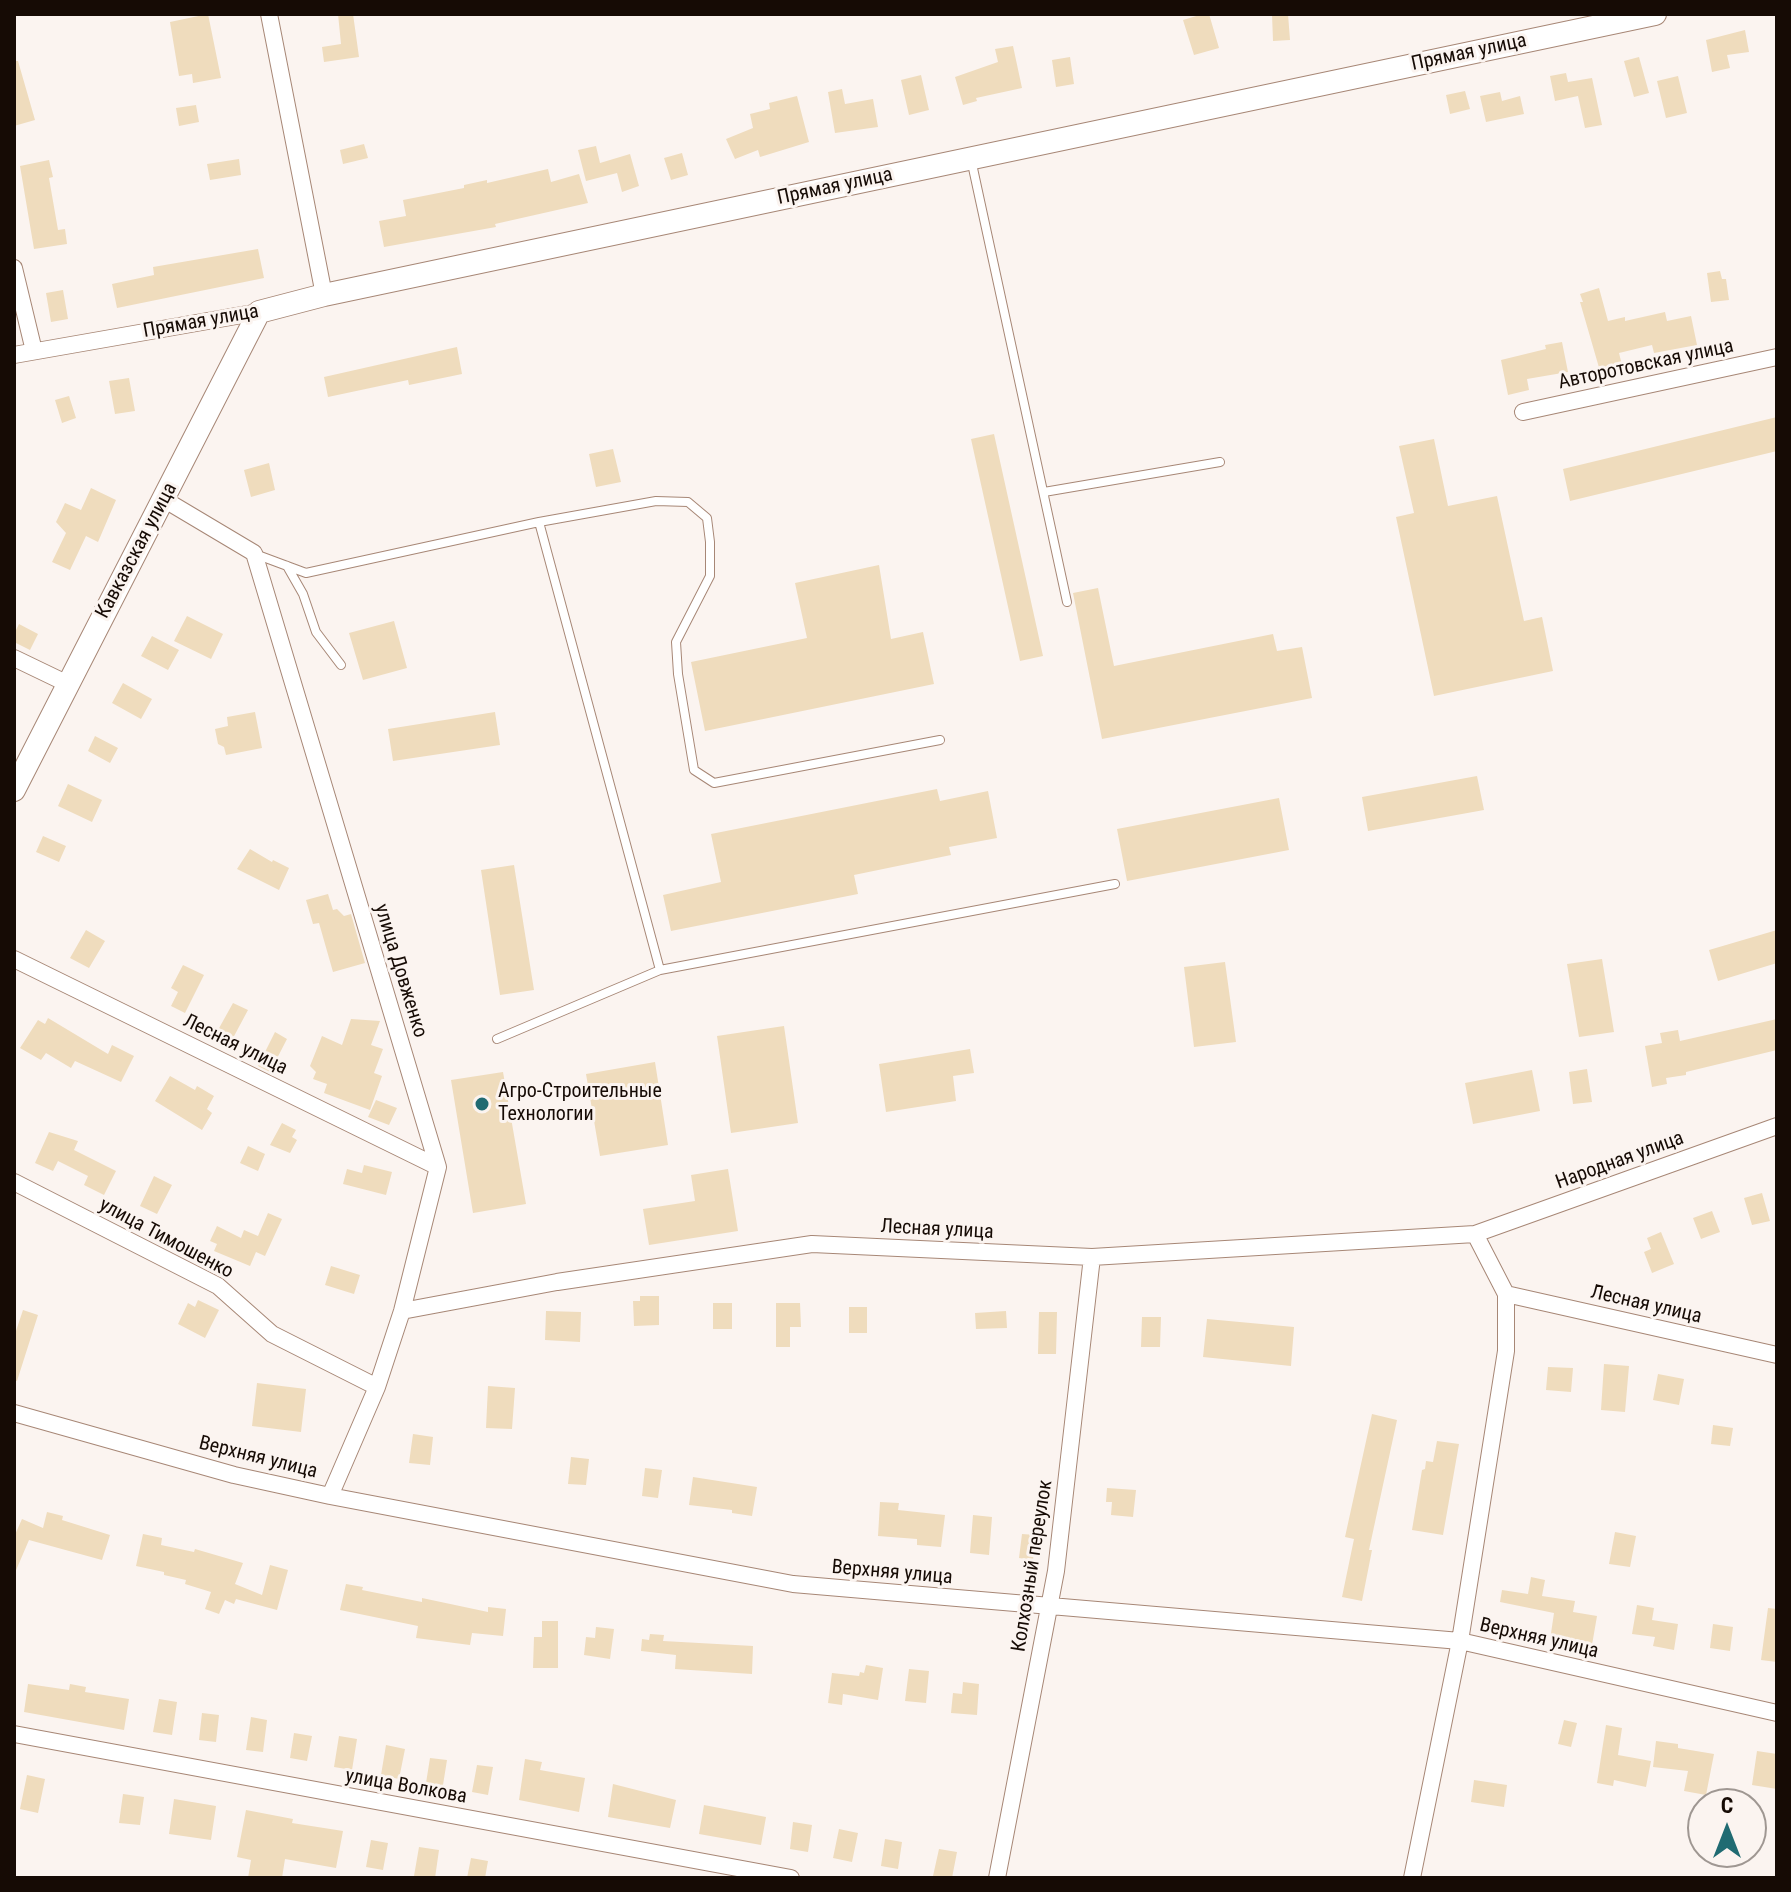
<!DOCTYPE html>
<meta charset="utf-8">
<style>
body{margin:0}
#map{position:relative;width:1791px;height:1892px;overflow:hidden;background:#fbf4f0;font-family:"Roboto Condensed",sans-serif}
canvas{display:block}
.frame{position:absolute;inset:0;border:16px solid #160b05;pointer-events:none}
.north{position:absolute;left:1687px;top:1788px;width:80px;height:80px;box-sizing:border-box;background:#fbf4f0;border:2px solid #9f9792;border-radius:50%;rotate:0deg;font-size:22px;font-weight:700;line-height:32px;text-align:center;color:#160b05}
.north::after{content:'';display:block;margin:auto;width:28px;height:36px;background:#206b72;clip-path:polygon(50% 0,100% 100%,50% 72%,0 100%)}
</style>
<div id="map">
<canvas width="1791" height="1892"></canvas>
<div class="frame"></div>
<div class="north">С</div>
</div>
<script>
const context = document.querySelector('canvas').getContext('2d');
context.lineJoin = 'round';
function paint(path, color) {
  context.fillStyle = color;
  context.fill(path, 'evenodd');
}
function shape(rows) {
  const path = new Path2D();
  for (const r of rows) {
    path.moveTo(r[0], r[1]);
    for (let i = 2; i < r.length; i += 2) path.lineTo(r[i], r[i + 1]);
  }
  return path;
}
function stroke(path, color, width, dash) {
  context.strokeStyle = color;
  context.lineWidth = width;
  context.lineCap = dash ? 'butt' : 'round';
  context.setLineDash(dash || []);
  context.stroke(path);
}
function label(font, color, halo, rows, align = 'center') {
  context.font = font + ' "Roboto Condensed",sans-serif';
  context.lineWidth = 6;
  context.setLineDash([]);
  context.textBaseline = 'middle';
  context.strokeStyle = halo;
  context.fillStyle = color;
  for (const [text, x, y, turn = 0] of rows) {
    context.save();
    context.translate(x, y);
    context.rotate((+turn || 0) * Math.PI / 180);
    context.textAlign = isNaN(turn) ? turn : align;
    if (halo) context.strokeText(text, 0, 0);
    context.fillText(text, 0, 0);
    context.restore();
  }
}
const building = shape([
 [208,14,221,78,193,83,192,74,179,76,170,22],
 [338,14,353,14,359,57,324,62,322,47,341,44],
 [1203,14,1209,14,1219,48,1194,55,1183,20],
 [1272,14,1288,14,1290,40,1273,41],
 [1745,30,1749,52,1727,55,1730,68,1712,72,1706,40],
 [1013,46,1022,88,976,98,977,101,963,105,955,77,998,62,995,49],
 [1070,57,1074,84,1056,87,1052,60],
 [1639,57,1649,93,1634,97,1624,61],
 [14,61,18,61,35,120,14,126],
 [1566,73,1568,82,1592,78,1602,125,1585,128,1578,96,1555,101,1550,76],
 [921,75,929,110,909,115,901,80],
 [1678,76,1687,113,1666,118,1657,81],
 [842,89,845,104,873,99,878,127,835,133,828,92],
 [1465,91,1470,109,1450,114,1446,95],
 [1500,92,1502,101,1520,96,1524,114,1486,122,1480,96],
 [797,96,809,142,760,157,758,150,735,159,726,139,753,128,750,114,770,109,769,103],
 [196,105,199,122,179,126,176,108],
 [364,144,368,158,343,164,340,150],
 [596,146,600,163,630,154,639,186,622,192,617,173,586,181,578,150],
 [682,153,688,175,671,180,664,158],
 [239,159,241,175,210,180,207,164],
 [49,160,53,177,49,178,58,230,65,229,67,244,34,249,20,166],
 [548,169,551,182,579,174,588,203,495,224,496,227,384,247,379,221,406,216,403,200,464,188,464,185,487,180,487,183],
 [258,249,264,278,117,308,112,284,154,275,153,267],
 [1720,271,1722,279,1726,279,1729,300,1711,302,1707,273],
 [1599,288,1608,321,1625,317,1625,321,1665,312,1667,321,1691,316,1697,345,1654,353,1652,345,1619,353,1622,365,1600,371,1580,302,1583,302,1580,294],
 [63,290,68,319,51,322,46,293],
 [1562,342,1568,372,1527,379,1529,390,1508,395,1501,360,1546,349,1545,345],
 [457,347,462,374,409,385,408,380,328,397,324,377],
 [129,378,135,411,115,414,109,381],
 [69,396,76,418,62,423,55,400],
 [1777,417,1777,451,1570,501,1563,469],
 [994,434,1043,656,1020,661,971,439],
 [1434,439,1448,506,1497,496,1524,621,1542,617,1553,671,1434,696,1396,517,1414,513,1399,446],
 [613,449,621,482,596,487,589,454],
 [269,463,275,490,251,497,244,470],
 [91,488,116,500,98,542,86,536,70,570,52,562,66,533,56,522,65,503,81,510],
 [879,565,891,639,923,632,934,684,705,731,691,662,807,638,795,583],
 [1098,588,1114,666,1273,634,1277,651,1302,647,1312,698,1102,739,1073,593],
 [187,616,223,634,211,659,174,641],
 [394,621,407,668,363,680,349,633],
 [19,624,38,634,30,650,14,642,14,634],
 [152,636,179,650,168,670,141,656],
 [123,683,152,699,141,719,112,703],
 [255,712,262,748,226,755,224,747,218,744,215,729,228,726,227,717],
 [495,712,500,745,393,761,388,729],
 [95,736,118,748,110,763,88,751],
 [1477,776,1484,810,1368,831,1362,797],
 [68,784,102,800,92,822,58,806],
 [937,789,940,801,988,791,997,838,949,847,951,855,854,875,858,894,671,931,663,895,721,882,711,834],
 [1279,798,1289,850,1127,881,1117,829],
 [43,836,66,846,59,862,36,852],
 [250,849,272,862,273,860,289,868,279,890,237,869],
 [514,865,534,990,500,995,481,870],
 [328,894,333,910,337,909,344,916,351,914,365,963,333,972,319,923,313,924,306,900],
 [86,930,105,941,89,968,70,958],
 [1777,930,1777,963,1718,981,1709,950],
 [1602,959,1614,1032,1579,1037,1567,964],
 [1225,962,1236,1042,1194,1047,1184,967],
 [183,965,204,975,185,1013,171,1006,178,992,171,988],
 [233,1003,248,1010,233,1038,218,1030],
 [48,1018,108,1054,112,1045,134,1056,121,1082,75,1061,71,1068,46,1053,41,1060,20,1048,38,1020,45,1024],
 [351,1019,380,1021,371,1045,383,1049,374,1073,382,1076,370,1110,324,1093,327,1084,313,1079,316,1072,310,1066,322,1036,342,1045],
 [1777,1019,1777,1050,1686,1072,1686,1075,1666,1078,1667,1084,1652,1087,1645,1046,1662,1043,1660,1033,1678,1030,1680,1041],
 [784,1026,798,1123,731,1133,717,1036],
 [275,1032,287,1039,270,1072,258,1066],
 [970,1049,974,1073,953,1076,956,1101,886,1112,879,1064],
 [655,1062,668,1145,600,1156,586,1074],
 [1587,1069,1592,1102,1573,1104,1569,1072],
 [1532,1070,1540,1111,1473,1124,1465,1083],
 [503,1072,526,1204,473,1213,451,1080],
 [170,1076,195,1090,197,1086,214,1096,207,1109,212,1113,202,1130,155,1101],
 [376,1100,397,1108,389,1125,368,1117],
 [282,1123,296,1130,292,1137,297,1140,290,1153,270,1145],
 [49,1132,78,1141,74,1150,116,1171,104,1195,84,1185,88,1176,58,1161,53,1171,35,1163],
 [248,1146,265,1154,258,1171,240,1163],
 [364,1165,392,1172,386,1195,343,1184,347,1169,362,1173],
 [728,1169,738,1231,649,1245,643,1209,695,1201,691,1175],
 [154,1176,172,1185,157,1214,140,1206],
 [1762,1193,1770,1221,1752,1225,1744,1198],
 [1712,1211,1720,1232,1701,1239,1693,1218],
 [268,1213,282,1219,265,1256,256,1252,250,1266,214,1251,217,1244,210,1241,217,1226,241,1238,244,1230,258,1236],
 [1661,1232,1674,1264,1652,1273,1644,1252,1651,1249,1647,1238],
 [331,1266,360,1275,354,1294,325,1285],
 [640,1296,659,1296,659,1325,634,1326,633,1301,640,1301],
 [198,1300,219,1310,205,1338,178,1324,188,1303,195,1307],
 [713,1303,732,1303,732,1329,713,1329],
 [776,1303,800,1303,801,1327,790,1327,790,1347,776,1347],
 [849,1307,867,1307,867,1333,849,1333],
 [23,1310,38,1315,17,1381,14,1380,14,1337],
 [546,1311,581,1312,580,1342,545,1340],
 [1006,1311,1007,1328,976,1329,975,1313],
 [1039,1312,1057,1312,1056,1354,1038,1354],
 [1142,1317,1161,1317,1160,1347,1141,1347],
 [1207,1319,1294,1327,1291,1366,1203,1357],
 [1604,1364,1629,1366,1625,1412,1601,1410],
 [1548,1367,1573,1368,1571,1392,1546,1390],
 [1658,1374,1684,1379,1679,1405,1653,1400],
 [257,1383,306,1389,301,1432,252,1426],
 [488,1386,515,1388,512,1429,486,1428],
 [1372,1414,1397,1420,1369,1550,1372,1550,1362,1601,1342,1597,1354,1539,1345,1537],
 [1713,1425,1733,1428,1730,1446,1711,1444],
 [413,1434,433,1437,430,1465,409,1463],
 [1437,1441,1459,1444,1443,1535,1412,1530,1422,1470,1425,1469,1426,1461,1433,1462],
 [571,1457,589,1459,586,1485,568,1484],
 [645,1468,662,1470,658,1498,642,1496],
 [693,1477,757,1487,752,1516,732,1513,732,1510,689,1505],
 [1107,1488,1136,1490,1133,1517,1111,1515,1112,1502,1106,1502],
 [880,1502,899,1503,898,1510,945,1515,941,1547,917,1545,917,1539,878,1536],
 [47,1512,63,1516,62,1520,110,1535,102,1560,29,1540,14,1575,14,1537,22,1519,43,1528],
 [973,1515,992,1517,989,1555,970,1553],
 [1615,1532,1636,1536,1630,1567,1609,1564],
 [143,1534,162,1538,161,1545,194,1552,195,1549,243,1563,235,1584,262,1595,270,1565,288,1570,277,1610,236,1599,234,1604,225,1600,219,1614,205,1609,211,1592,185,1584,186,1580,164,1575,164,1572,136,1566],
 [1022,1534,1036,1535,1033,1560,1019,1558],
 [1531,1577,1545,1580,1542,1596,1575,1601,1573,1612,1597,1616,1592,1645,1550,1640,1554,1613,1500,1602,1502,1590,1528,1594],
 [346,1584,363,1587,362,1590,422,1602,422,1598,488,1612,488,1607,506,1609,503,1636,472,1633,470,1645,416,1638,418,1626,340,1610],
 [1637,1605,1654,1608,1652,1620,1678,1624,1674,1650,1653,1646,1655,1637,1632,1634],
 [1768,1608,1777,1609,1777,1662,1761,1660],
 [542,1621,558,1621,558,1668,533,1668,534,1637,542,1637],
 [1713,1624,1733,1627,1730,1651,1710,1648],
 [596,1627,614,1629,610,1659,584,1655,586,1637,595,1638],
 [650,1634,664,1635,663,1641,753,1646,752,1674,675,1669,676,1655,641,1651,642,1639,649,1640],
 [866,1665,883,1668,878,1700,843,1694,842,1705,828,1703,832,1673,859,1676,860,1672,864,1673],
 [909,1669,929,1671,926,1703,905,1701],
 [963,1682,979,1684,977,1715,951,1713,953,1693,962,1694],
 [28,1684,69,1690,70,1684,86,1687,85,1692,129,1699,124,1730,24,1712],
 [159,1699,177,1702,172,1735,153,1732],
 [202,1713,219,1715,216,1742,199,1740],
 [251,1717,267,1720,263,1752,246,1750],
 [1564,1720,1577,1723,1571,1747,1558,1744],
 [1606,1725,1622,1728,1618,1755,1651,1761,1646,1787,1614,1780,1613,1786,1597,1783],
 [294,1733,312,1736,307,1761,290,1758],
 [339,1736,357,1739,352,1770,334,1767],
 [1656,1741,1678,1744,1678,1748,1714,1754,1706,1795,1684,1791,1688,1771,1653,1767],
 [386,1745,405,1749,399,1779,381,1775],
 [1757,1751,1777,1754,1777,1789,1752,1785],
 [430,1758,447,1760,443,1785,426,1783],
 [525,1759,542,1762,540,1770,585,1778,579,1812,519,1800],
 [477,1765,493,1767,488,1795,472,1792],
 [27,1775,45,1779,38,1813,20,1809],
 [1474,1780,1507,1785,1504,1807,1471,1802],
 [613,1784,676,1800,670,1828,608,1817],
 [123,1794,144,1797,140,1825,119,1823],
 [174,1799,216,1806,211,1840,169,1834],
 [704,1805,766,1817,761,1845,699,1834],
 [246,1810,293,1819,292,1823,343,1831,336,1868,285,1859,282,1878,248,1878,251,1860,237,1857],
 [793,1822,812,1825,808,1852,790,1849],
 [839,1829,858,1833,852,1862,833,1858],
 [885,1839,902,1842,898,1869,881,1866],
 [371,1840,388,1843,383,1870,366,1867],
 [419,1847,439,1850,435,1878,414,1876],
 [939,1849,957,1852,952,1878,933,1876],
 [471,1858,488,1861,485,1878,467,1878]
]);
const lane = shape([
 [971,159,1067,602],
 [1044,492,1220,462],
 [539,522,656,501,688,502,707,518,710,542,710,576,676,642,678,674,694,770,714,783,940,740],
 [255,554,306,573,539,522,660,970],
 [287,566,303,594,316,632,341,665],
 [497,1039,660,970,1115,884]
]);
const street = shape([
 [269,14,324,295],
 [14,268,34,351],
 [14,355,259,312],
 [1523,412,1777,357],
 [165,500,254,553,438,1167,402,1311,377,1387,330,1496],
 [14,658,68,684],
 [14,959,438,1167],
 [14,1182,218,1286,272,1334,377,1387],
 [1506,1294,1777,1355],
 [402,1311,557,1282,812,1244,1092,1257,1475,1234,1777,1126],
 [14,1413,234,1475,330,1496,793,1584,1460,1641,1777,1713],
 [14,1734,791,1878],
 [997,1878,1056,1571,1092,1257],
 [1412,1878,1460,1641,1506,1351,1506,1294,1475,1234]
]);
const secondary = shape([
 [14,790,259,312,324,295,1655,14]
]);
const markers = [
 [482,1104,8,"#206b72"]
];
const streetNames = [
 ["Прямая улица",1469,53,-12],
 ["Прямая улица",835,187,-12],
 ["Прямая улица",201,322,-10],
 ["Авторотовская улица",1646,365,-12],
 ["Кавказская улица",137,551,-62],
 ["улица Довженко",400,971,73],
 ["Лесная улица",235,1045,26],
 ["Народная улица",1620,1161,-20],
 ["Лесная улица",937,1230,3],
 ["улица Тимошенко",166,1239,28],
 ["Лесная улица",1646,1305,13],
 ["Верхняя улица",258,1458,14],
 ["Колхозный переулок",1033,1566,-81],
 ["Верхняя улица",892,1573,5],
 ["Верхняя улица",1539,1639,13],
 ["улица Волкова",406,1787,10]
];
const poiNames = [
 ["Агро-Строительные",498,1092],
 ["Технологии",498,1115]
];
paint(building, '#efdcbd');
stroke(lane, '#a78776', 10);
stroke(street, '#a78776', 18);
stroke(secondary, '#a78776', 24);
stroke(lane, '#fff', 8);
stroke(street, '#fff', 16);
stroke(secondary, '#fff', 22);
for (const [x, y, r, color] of markers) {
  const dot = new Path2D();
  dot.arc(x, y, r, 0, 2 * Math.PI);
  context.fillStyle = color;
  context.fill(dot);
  stroke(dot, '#fbf4f0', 3);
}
label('20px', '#160b05', '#fbf4f0', streetNames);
label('20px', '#160b05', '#fbf4f0', poiNames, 'left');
</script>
